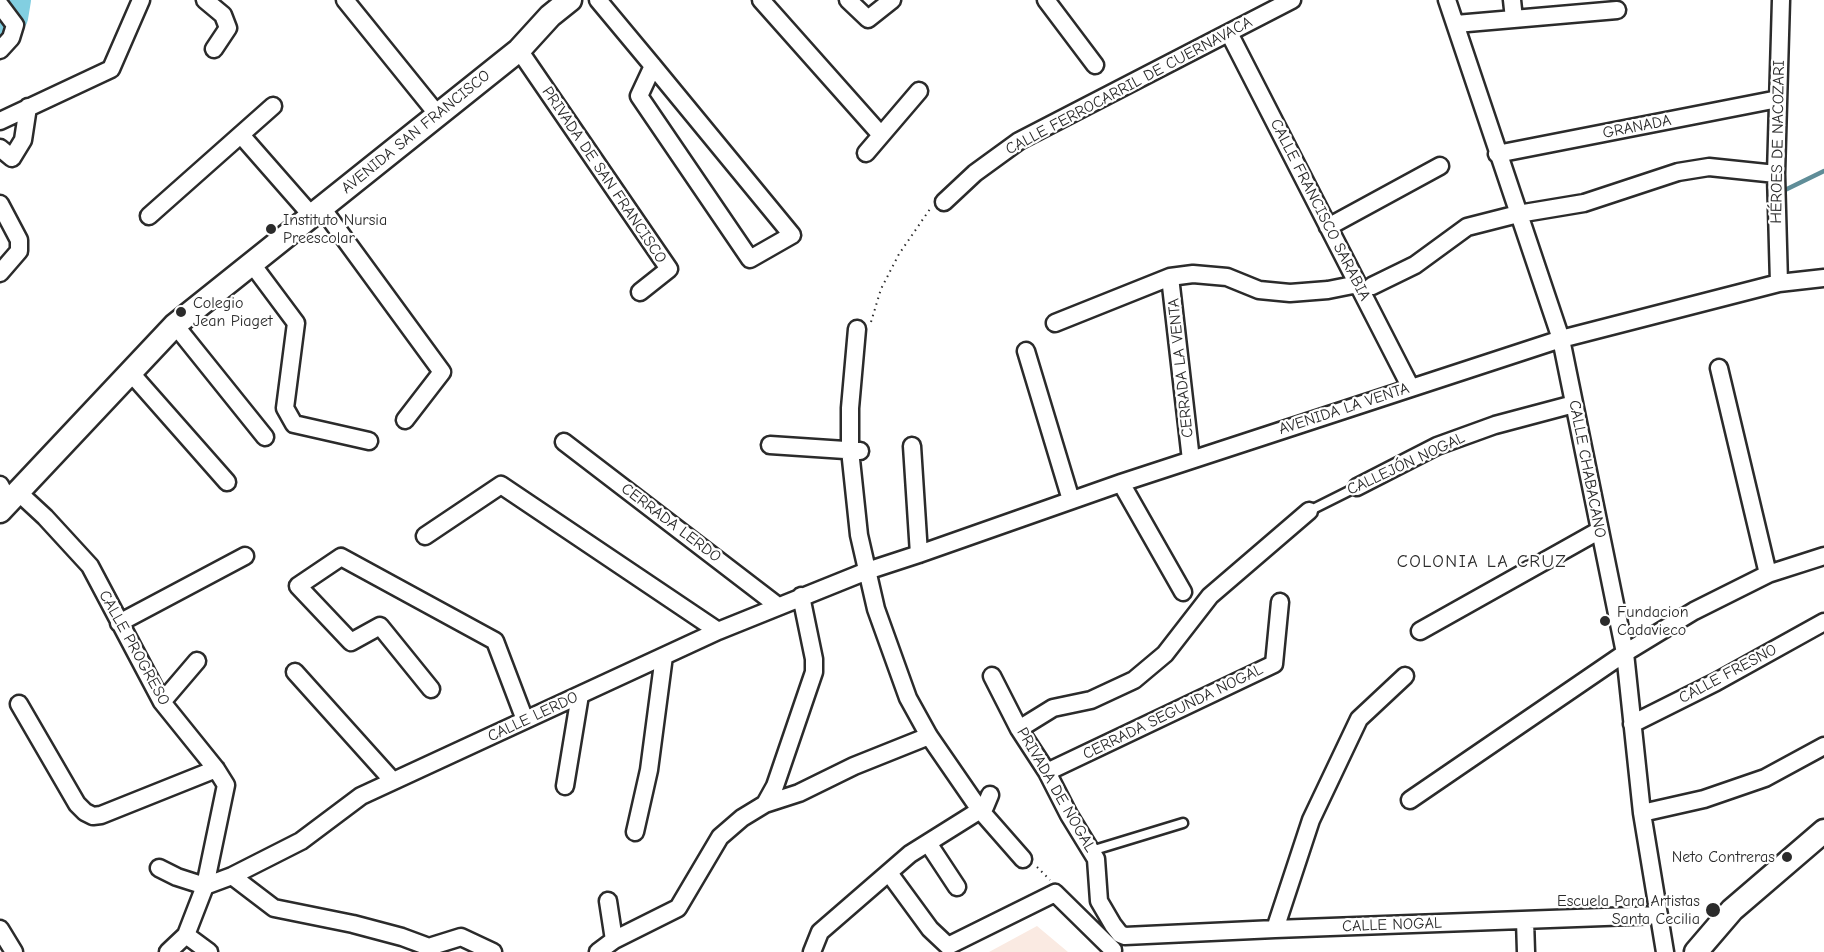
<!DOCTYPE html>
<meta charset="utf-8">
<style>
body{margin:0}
canvas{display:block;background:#fff}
</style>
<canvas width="1824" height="952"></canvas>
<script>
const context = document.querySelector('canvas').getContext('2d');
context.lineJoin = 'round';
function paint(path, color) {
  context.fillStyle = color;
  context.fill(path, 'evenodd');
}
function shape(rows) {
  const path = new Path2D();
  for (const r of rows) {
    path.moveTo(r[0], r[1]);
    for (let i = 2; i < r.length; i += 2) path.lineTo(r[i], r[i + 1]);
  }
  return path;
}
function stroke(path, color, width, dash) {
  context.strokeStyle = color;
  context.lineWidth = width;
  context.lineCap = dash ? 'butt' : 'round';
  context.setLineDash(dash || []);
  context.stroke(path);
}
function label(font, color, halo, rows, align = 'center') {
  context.font = font + ' "Comic Neue",sans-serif';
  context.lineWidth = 4.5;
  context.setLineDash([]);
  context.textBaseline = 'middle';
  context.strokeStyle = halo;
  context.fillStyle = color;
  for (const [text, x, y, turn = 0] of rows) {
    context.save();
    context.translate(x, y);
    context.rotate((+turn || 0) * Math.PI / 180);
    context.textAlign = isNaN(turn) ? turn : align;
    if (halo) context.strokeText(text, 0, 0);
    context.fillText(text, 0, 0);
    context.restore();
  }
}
const built = shape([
 [1037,926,1068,952,989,952]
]);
const stream = shape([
 [1785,190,1824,171]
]);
const river = shape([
 [0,32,15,18,18,0]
]);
const path = shape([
 [871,322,881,289,899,254,930,209],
 [1037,867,1050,880]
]);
const lane = shape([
 [1309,511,1357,487],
 [1091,851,1183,823]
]);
const street = shape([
 [205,0,223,15,228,28,214,49],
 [345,0,438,115],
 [598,0,653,66,792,235,750,259,639,96,653,66],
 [761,0,881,135],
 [848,0,868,19,892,0],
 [1046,0,1095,65],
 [1447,0,1561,339,1625,653,1642,813,1665,952],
 [1512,0,1514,19],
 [0,5,15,25,11,38,0,50],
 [1456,24,1617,10],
 [1229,33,1411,388],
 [519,50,669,269,640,292],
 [0,121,111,69,141,0],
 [241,135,312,216],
 [0,148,12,158,23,140,28,107],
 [866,153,919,91],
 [1497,154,1778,99],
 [944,202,975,173,1019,141,1292,0],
 [0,204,19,240,19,251,0,273],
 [322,208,442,372,405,420],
 [149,216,273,106],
 [1328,227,1440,166],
 [252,264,296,323,285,408,294,424,369,441],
 [1170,277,1191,460],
 [1779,283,1776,174,1781,0],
 [1372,286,1415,265,1467,227,1518,214,1584,203,1678,172,1709,167,1776,174],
 [1055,323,1170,277,1193,274,1227,277,1259,290,1290,293,1328,290,1358,284],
 [175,325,265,437],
 [857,329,850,408,850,450,859,535,876,609,908,698,929,736,980,810,1023,859],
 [1026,351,1071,500],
 [1719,368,1768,574],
 [130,372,227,482],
 [564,442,778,606],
 [770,445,860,451],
 [912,446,919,554],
 [1121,483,1183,592],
 [0,485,9,502],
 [1357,487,1437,446,1495,425,1574,404],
 [18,492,45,517,90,566,162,702,216,769,226,785,205,886,186,935,168,952],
 [425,536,501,485,718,631],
 [119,623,245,556],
 [1420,631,1600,530],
 [295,672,393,781],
 [992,676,1019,729,1047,772,1069,815,1096,859,1099,901,1113,925,1120,934,1125,936,1275,929,1659,915],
 [431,689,380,626,351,642,298,586,341,557,495,641,525,720],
 [162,702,197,661],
 [19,704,77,804,85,812,93,816,101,815,216,769],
 [1632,724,1716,682,1824,622],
 [1019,729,1053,708,1091,700,1134,680,1165,654,1210,596,1309,511],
 [1047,772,1274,664,1280,602],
 [565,786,580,695],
 [1410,800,1625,653,1694,611,1768,574,1824,556],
 [765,804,799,793,854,766,929,736],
 [1642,813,1704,799,1765,778,1824,746],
 [635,832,649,770,664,656],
 [928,843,957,887],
 [159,868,177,877,205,886],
 [889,873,930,929,948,946,1055,893,1113,950],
 [232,876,274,908,353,924,402,937,429,947,461,937,493,952],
 [205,886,232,876,301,841,361,796,718,631,867,571,919,554,1121,483,1561,339,1779,283,1824,278],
 [608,901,614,940],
 [1525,920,1526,952],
 [0,929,14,952],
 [1275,929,1311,820,1359,719,1405,676],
 [186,935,209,952],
 [598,952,614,940,678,908,720,837,742,818,765,804,775,786,814,672,814,659,801,596],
 [812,952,820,932,910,854,985,807,990,795]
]);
const secondary = shape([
 [0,511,175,325,519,50,550,16,570,0],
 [1696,952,1732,910,1824,831]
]);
const markers = [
 [271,229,6,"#2b2b2b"],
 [181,312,6,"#2b2b2b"],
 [1605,621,6,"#2b2b2b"],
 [1787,857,6,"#2b2b2b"],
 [1713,910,8,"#2b2b2b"]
];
const streetNames = [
 ["CALLE FERROCARRIL DE CUERNAVACA",1129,86,-28],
 ["GRANADA",1637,127,-11],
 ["AVENIDA SAN FRANCISCO",416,132,-39],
 ["HÉROES DE NACOZARI",1778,142,-89],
 ["PRIVADA DE SAN FRANCISCO",604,175,56],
 ["CALLE FRANCISCO SARABIA",1320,210,63],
 ["CERRADA LA VENTA",1181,368,-96],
 ["AVENIDA LA VENTA",1344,409,-18],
 ["CALLEJÓN NOGAL",1406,464,-25],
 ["CALLE CHABACANO",1587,469,79],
 ["CERRADA LERDO",671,523,37],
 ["CALLE PROGRESO",134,648,61],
 ["CALLE FRESNO",1728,674,-28],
 ["CERRADA SEGUNDA NOGAL",1173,712,-26],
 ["CALLE LERDO",533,717,-25],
 ["PRIVADA DE NOGAL",1056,790,60],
 ["CALLE NOGAL",1392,925,-2]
];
const poiNames = [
 ["Instituto Nursia",283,220],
 ["Preescolar",283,238],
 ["Colegio",193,303],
 ["Jean Piaget",193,321],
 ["Fundacion",1617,612],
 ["Cadavieco",1617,630],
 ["Neto Contreras",1775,857,"right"],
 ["Escuela Para Artistas",1700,901,"right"],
 ["Santa Cecilia",1700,919,"right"]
];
const neighbourhoodNames = [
 ["COLONIA LA CRUZ",1482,562]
];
paint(built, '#faeae2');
stroke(stream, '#5f8d98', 4.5);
stroke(river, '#82cfe1', 26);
stroke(lane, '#2b2b2b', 13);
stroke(street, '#2b2b2b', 21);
stroke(secondary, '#2b2b2b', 27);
stroke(path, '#2b2b2b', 2, [1.5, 4.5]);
stroke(lane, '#fff', 8);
stroke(street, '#fff', 16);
stroke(secondary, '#fff', 22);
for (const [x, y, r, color] of markers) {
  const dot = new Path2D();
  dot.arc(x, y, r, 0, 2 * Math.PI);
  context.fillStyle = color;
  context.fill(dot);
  stroke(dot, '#fff', 2);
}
label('16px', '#2b2b2b', '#fff', streetNames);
label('16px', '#2b2b2b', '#fff', poiNames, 'left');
context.letterSpacing = '1.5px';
label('18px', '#2b2b2b', '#fff', neighbourhoodNames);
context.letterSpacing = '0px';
</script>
